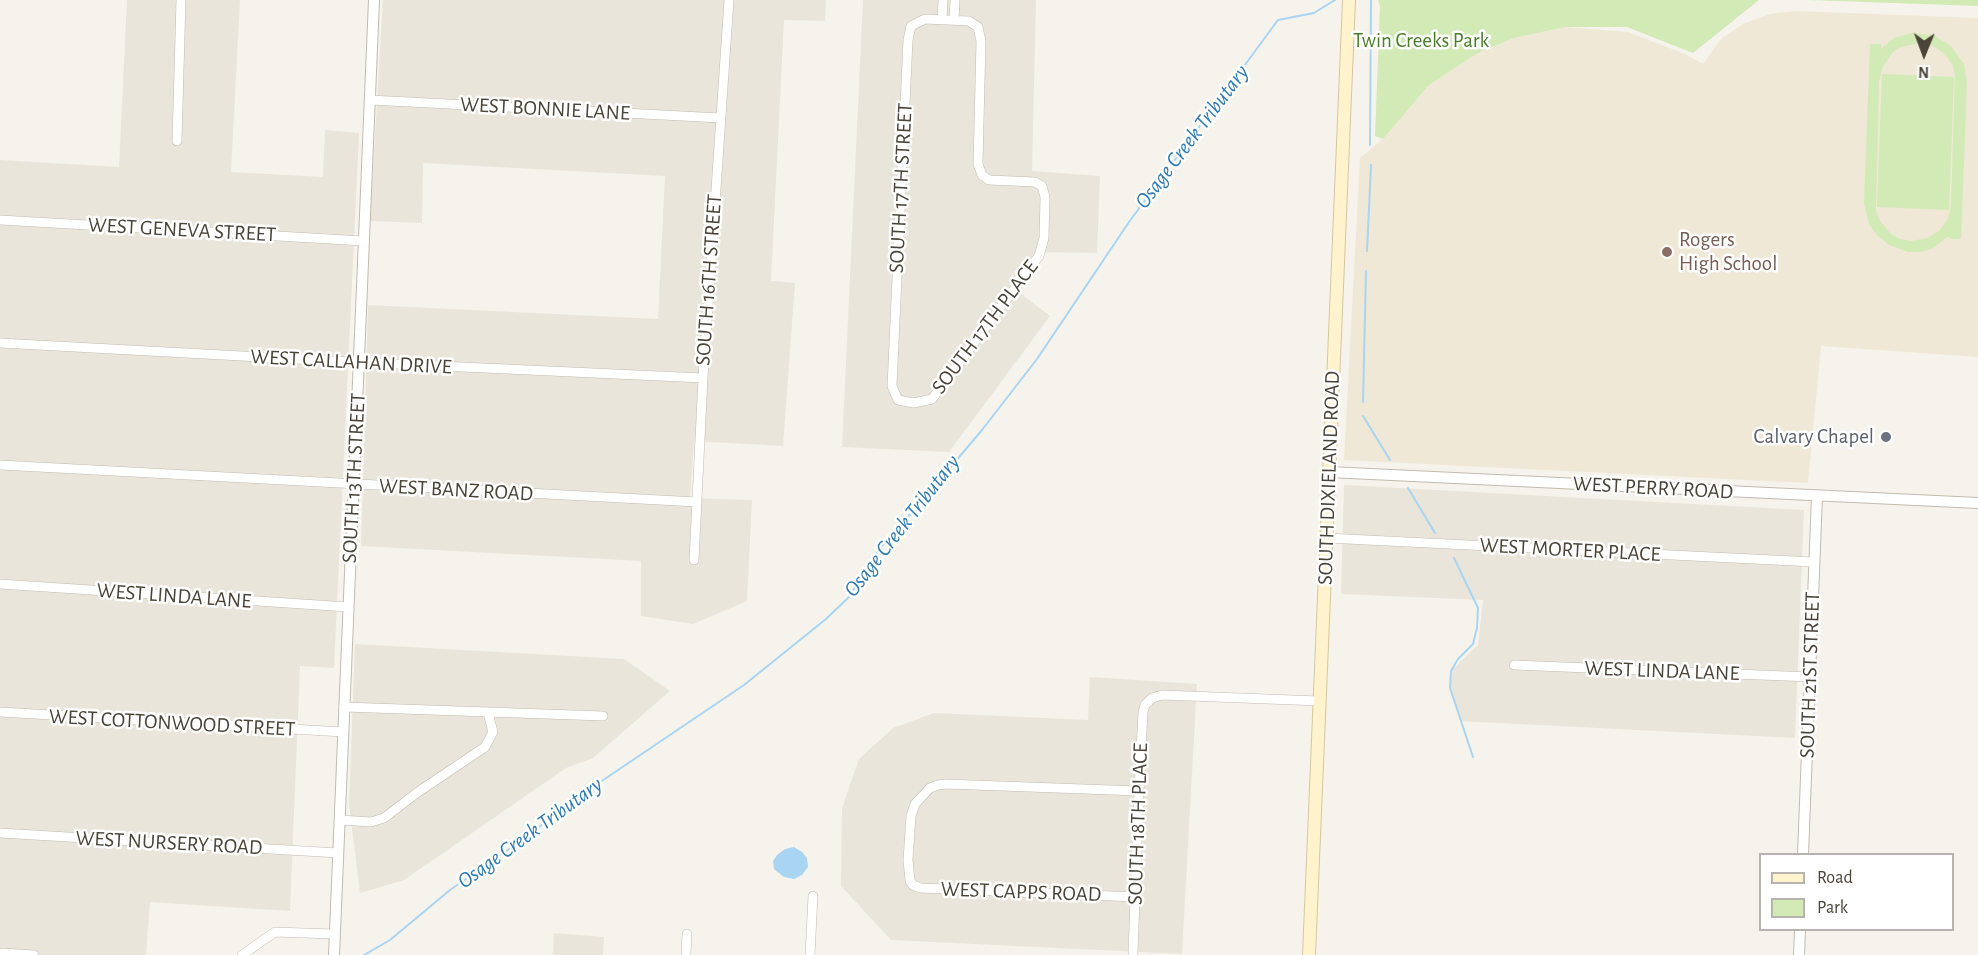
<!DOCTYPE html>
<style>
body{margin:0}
#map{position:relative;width:1978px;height:955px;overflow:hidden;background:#f6f3ec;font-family:"Alegreya Sans",sans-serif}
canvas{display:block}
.legend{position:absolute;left:1759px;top:853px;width:195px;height:78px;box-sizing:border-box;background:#fff;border:2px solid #b7b4b0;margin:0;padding:8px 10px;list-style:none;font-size:18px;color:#4b4439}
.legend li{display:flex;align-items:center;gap:12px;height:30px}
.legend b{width:30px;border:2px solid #b7b4b0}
.north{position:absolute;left:1894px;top:24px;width:60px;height:60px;-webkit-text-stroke:4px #fff;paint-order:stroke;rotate:181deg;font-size:16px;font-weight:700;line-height:24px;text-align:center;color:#4b4439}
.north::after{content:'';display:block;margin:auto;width:21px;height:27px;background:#4b4439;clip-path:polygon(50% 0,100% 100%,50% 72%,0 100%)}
</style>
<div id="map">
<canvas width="1978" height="955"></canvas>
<ul class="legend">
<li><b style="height:8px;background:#fff3cd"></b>Road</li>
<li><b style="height:16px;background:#d2eab5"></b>Park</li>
</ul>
<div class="north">N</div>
</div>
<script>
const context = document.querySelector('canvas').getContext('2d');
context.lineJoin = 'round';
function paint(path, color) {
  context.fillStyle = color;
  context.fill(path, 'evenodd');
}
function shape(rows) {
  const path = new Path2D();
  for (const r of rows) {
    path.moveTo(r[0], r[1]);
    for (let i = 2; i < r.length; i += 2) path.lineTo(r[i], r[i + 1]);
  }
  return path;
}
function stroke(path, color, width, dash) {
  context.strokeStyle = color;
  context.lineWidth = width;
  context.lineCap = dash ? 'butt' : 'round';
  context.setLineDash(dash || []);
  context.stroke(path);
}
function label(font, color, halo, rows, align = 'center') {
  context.font = font + ' "Alegreya Sans",sans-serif';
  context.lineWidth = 5;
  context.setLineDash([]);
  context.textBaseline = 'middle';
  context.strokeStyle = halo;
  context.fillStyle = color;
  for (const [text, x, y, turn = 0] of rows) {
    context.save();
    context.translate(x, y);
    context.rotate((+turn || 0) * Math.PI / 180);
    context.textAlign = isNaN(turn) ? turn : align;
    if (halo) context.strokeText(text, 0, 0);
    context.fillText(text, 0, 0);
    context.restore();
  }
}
const residential = shape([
 [127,0,240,0,231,172,323,177,325,130,359,133,334,668,300,666,290,911,150,902,146,955,0,955,0,160,119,167],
 [383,0,826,0,825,21,784,20,771,281,795,283,783,446,694,441,690,498,752,500,747,601,693,624,641,616,641,561,361,546,368,305,658,319,665,176,423,163,422,223,370,221],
 [863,0,1036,0,1032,171,1100,176,1097,253,1036,252,1010,285,1050,316,949,452,842,447],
 [1344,485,1804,510,1795,738,1460,721,1450,686,1453,669,1478,645,1483,600,1341,594],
 [355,644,624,659,670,691,593,758,566,768,404,880,360,893,349,804],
 [1090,677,1197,684,1182,954,891,940,841,886,842,808,859,759,893,728,934,713,1088,720],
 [554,933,604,937,603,955,553,955]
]);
const education = shape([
 [1795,11,1978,18,1978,357,1821,346,1808,483,1344,460,1360,158,1383,139,1429,85,1478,53,1514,38,1565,27,1628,32,1685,54,1703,64,1722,38,1743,24,1770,14]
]);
const green = shape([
 [1378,0,1759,0,1693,53,1627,27,1565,27,1514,38,1478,53,1429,85,1383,139,1375,136,1380,7],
 [1808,0,1978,0,1978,6],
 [1912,33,1933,35,1951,46,1964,64,1967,83,1961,239,1950,239,1949,236,1933,248,1921,252,1908,252,1889,245,1877,235,1869,224,1864,203,1870,44,1881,44,1881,49,1894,38],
 [1919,43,1932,45,1943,53,1952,64,1955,74,1951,205,1948,219,1939,231,1928,238,1911,241,1900,239,1891,234,1880,221,1876,210,1879,82,1883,66,1893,52,1901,47],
 [1882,74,1954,77,1949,210,1877,207]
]);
const water = shape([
 [794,847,802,852,807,858,808,867,802,875,794,879,784,877,774,869,773,861,777,855,785,849]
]);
const stream = shape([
 [1370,145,1371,0],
 [1367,251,1371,165],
 [1363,402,1366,271],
 [1363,416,1390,460],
 [1408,488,1435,533],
 [1454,558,1478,608,1477,628,1473,644,1458,659,1451,671,1450,688,1473,757],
 [364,955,390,940,450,890,518,843,584,793,744,685,826,619,849,597,879,549,917,507,982,430,1037,359,1129,222,1278,20,1314,13,1335,0]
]);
const minor = shape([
 [925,19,969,21,978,27,981,41,978,164,982,175,989,180,1035,182,1042,186,1045,197,1044,238,1039,256,932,399,914,403,898,400,892,386,908,40,911,26,925,19],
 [942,19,943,0],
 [954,20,955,0],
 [370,100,721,118],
 [177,141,181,0],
 [0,220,364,241],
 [0,343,353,362,703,378],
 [0,465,697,502],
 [1326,538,1814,562],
 [694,560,703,378,729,0],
 [0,584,348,607],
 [1514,665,1810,677],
 [344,707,603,716],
 [0,712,343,732],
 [340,820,371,822,384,818,418,792,485,747,493,732,488,713],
 [0,833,338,853],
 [1136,897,920,888,913,885,910,881,908,860,911,816,915,804,930,788,938,785,946,784,1139,791],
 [2,953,34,955],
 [1133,953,1139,791,1143,712,1145,705,1152,698,1162,695,1320,701],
 [242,955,275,932,334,934],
 [686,955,687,934],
 [810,955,813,896]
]);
const tertiary = shape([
 [1329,472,1978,503],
 [1803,854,1817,496],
 [334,955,374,0],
 [1799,955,1800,930]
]);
const secondary = shape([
 [1309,955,1349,0]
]);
const markers = [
 [1667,252,6,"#8d6e63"],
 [1886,437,6,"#6b7280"]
];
const parkNames = [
 ["Twin Creeks Park",1421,41]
];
const streetNames = [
 ["WEST BONNIE LANE",545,109,3],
 ["SOUTH 17TH STREET",901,188,-87],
 ["WEST GENEVA STREET",182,230,3],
 ["SOUTH 16TH STREET",709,280,-86],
 ["SOUTH 17TH PLACE",985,327,-53],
 ["WEST CALLAHAN DRIVE",351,362,3],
 ["SOUTH 13TH STREET",354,478,-87],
 ["SOUTH DIXIELAND ROAD",1329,478,-88],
 ["WEST PERRY ROAD",1653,488,3],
 ["WEST BANZ ROAD",456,490,3],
 ["WEST MORTER PLACE",1570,550,3],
 ["WEST LINDA LANE",174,596,4],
 ["WEST LINDA LANE",1662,671,2],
 ["SOUTH 21ST STREET",1810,675,-88],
 ["WEST COTTONWOOD STREET",172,723,3],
 ["SOUTH 18TH PLACE",1138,824,-88],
 ["WEST NURSERY ROAD",169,843,3],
 ["WEST CAPPS ROAD",1021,892,2]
];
const educationNames = [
 ["Rogers",1679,240],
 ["High School",1679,264]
];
const worshipNames = [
 ["Calvary Chapel",1874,437]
];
const waterNames = [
 ["Osage Creek Tributary",1192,137,-53],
 ["Osage Creek Tributary",902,526,-52],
 ["Osage Creek Tributary",530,833,-36]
];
paint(residential, '#eae5da');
paint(education, '#efe8d6');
paint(green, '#d2eab5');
paint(water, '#a9d4f2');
stroke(stream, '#a9d4f2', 2);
stroke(minor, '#c2bbae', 10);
stroke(tertiary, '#c2bbae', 12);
stroke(secondary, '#d6c79b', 14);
stroke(minor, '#fff', 9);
stroke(tertiary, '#fff', 10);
stroke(secondary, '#fff3cd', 12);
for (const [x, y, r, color] of markers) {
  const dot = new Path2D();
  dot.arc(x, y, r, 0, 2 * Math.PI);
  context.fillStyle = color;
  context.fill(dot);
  stroke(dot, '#fff', 2);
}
label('21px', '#4a7f2a', '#fff', parkNames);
label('21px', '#4b4439', '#fff', streetNames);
label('21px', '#785e54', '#fff', educationNames, 'left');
label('21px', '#5b616d', '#fff', worshipNames, 'right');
label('italic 22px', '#2e7ab2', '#fff', waterNames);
</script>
